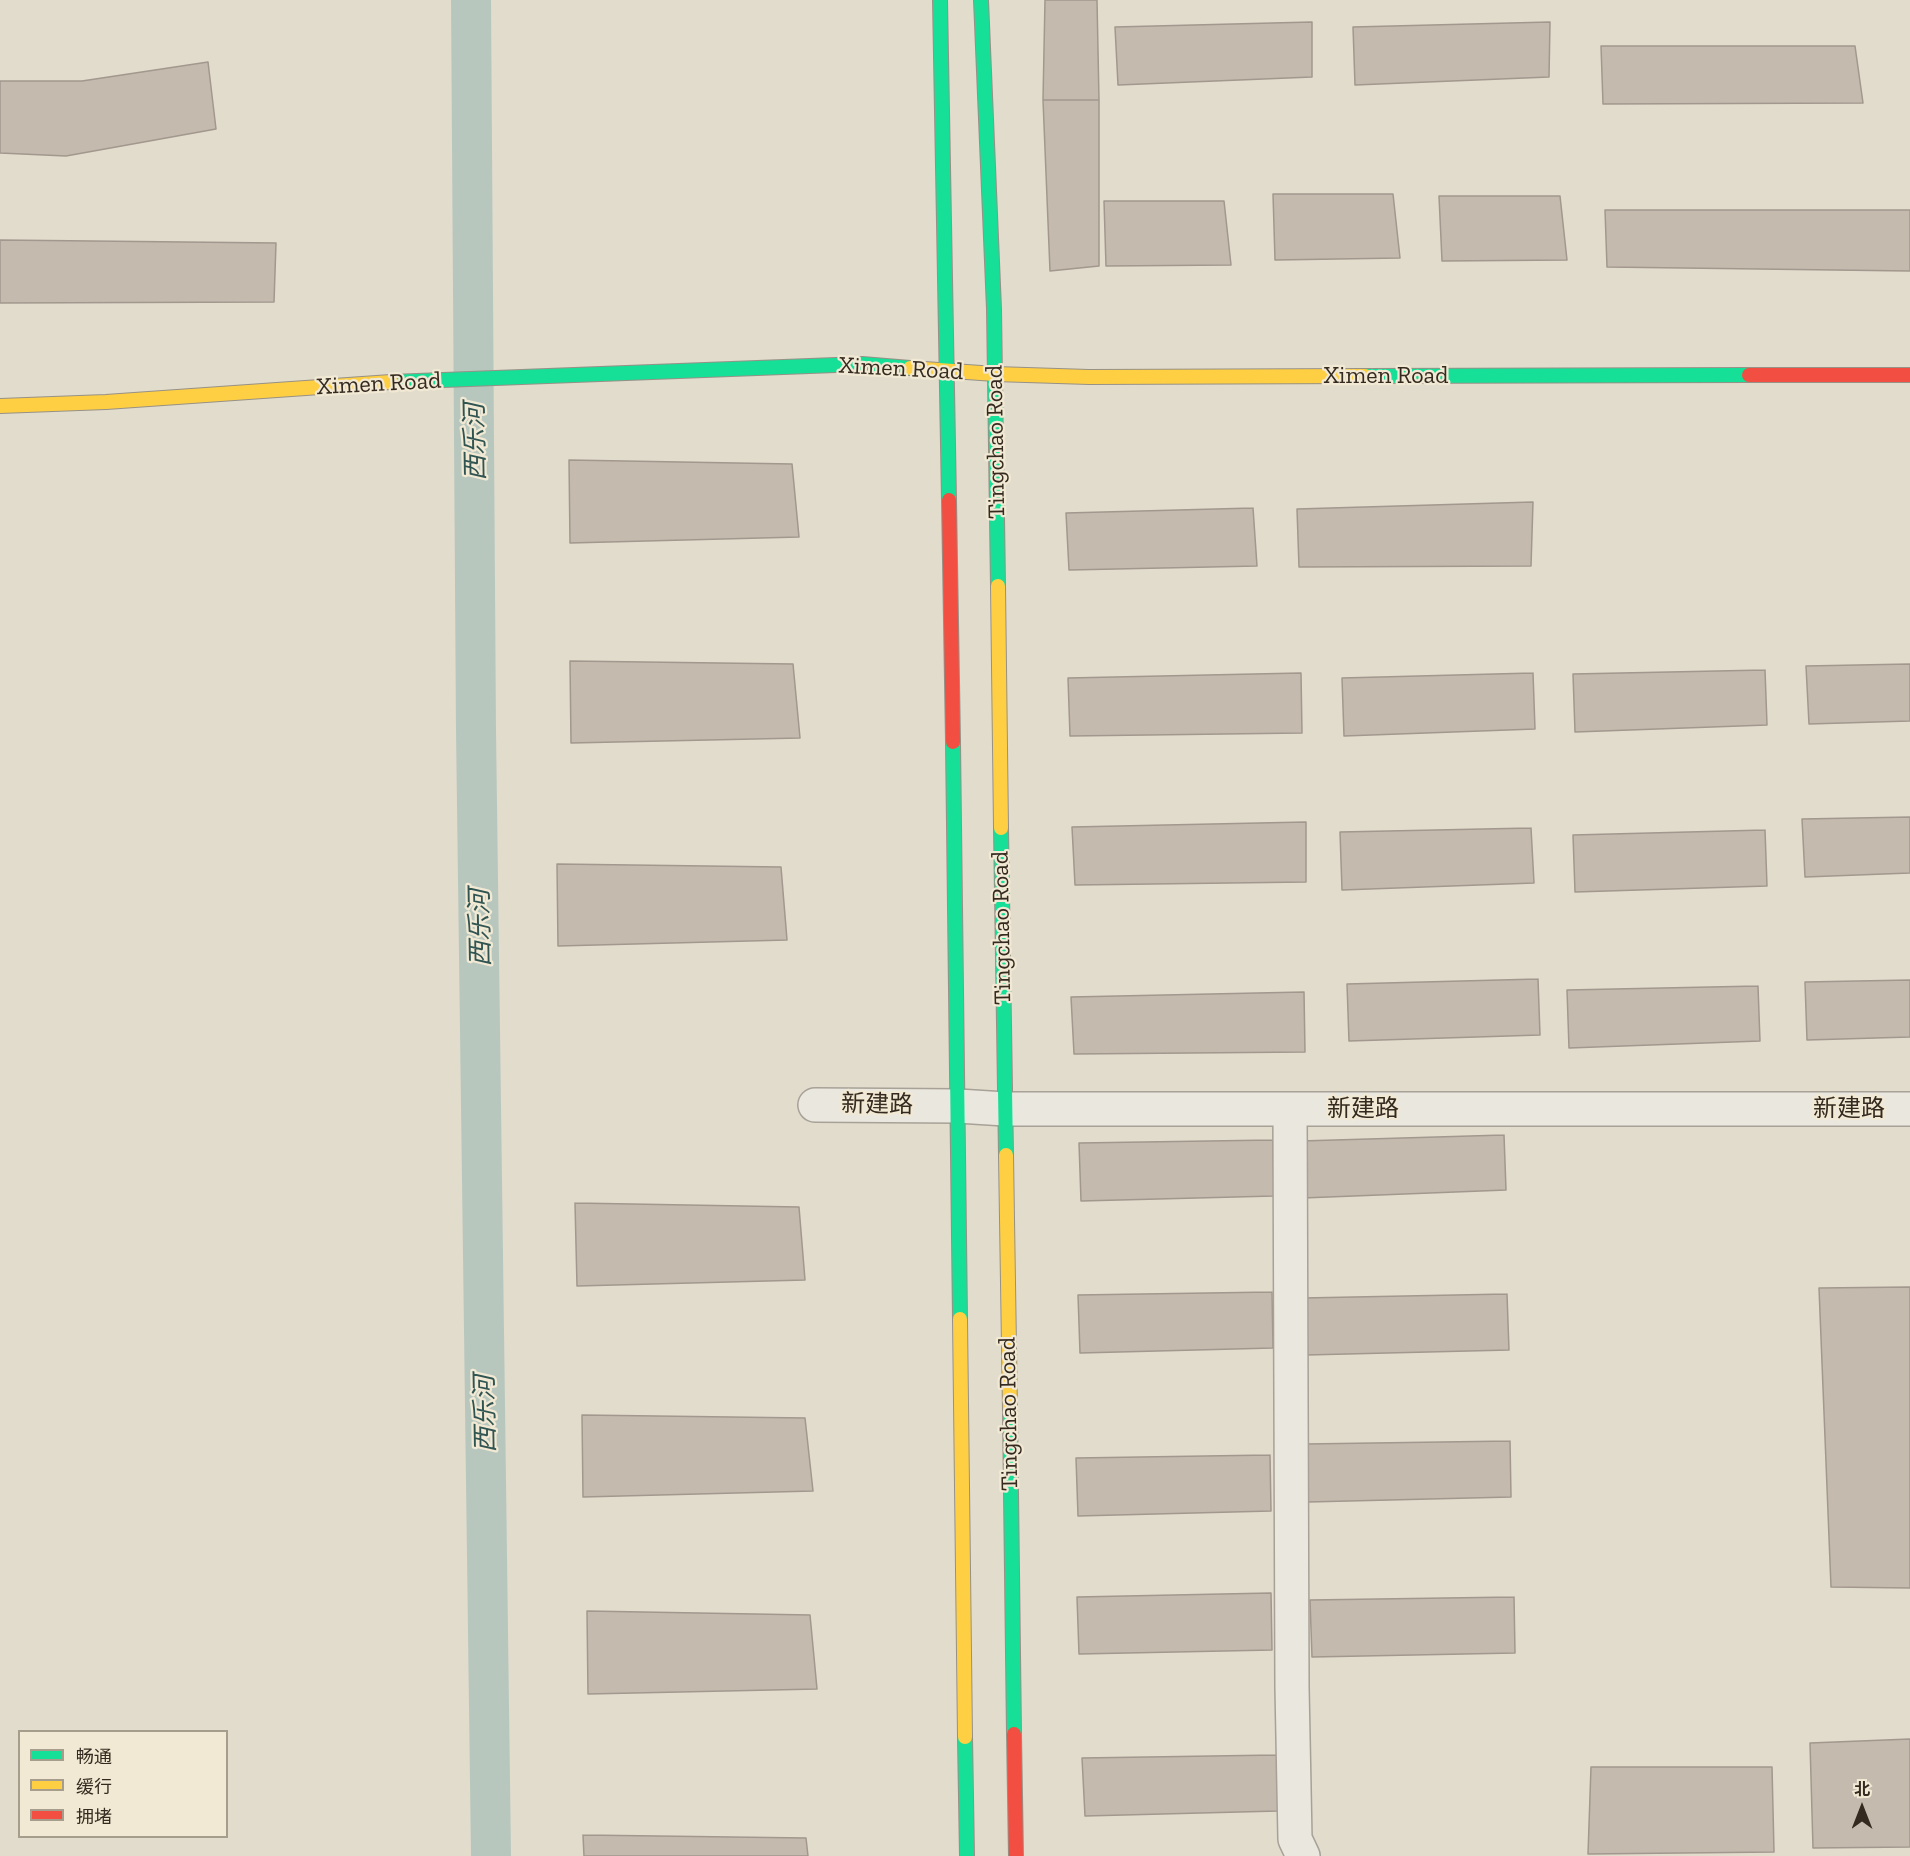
<!DOCTYPE html>
<meta charset="utf-8">
<style>
body{margin:0}
#map{position:relative;width:1910px;height:1856px;overflow:hidden;background:#e2dccd;font-family:"Zilla Slab","Noto Sans SC",serif}
canvas{display:block}
.legend{position:absolute;left:18px;top:1730px;width:210px;height:108px;box-sizing:border-box;background:#f2e9d4;border:2px solid #a69d8c;margin:0;padding:8px 10px;list-style:none;font-size:18px;color:#352a1f}
.legend li{display:flex;align-items:center;gap:12px;height:30px}
.legend b{width:30px;border:2px solid #a69d8c}
.north{position:absolute;left:1832px;top:1778px;width:60px;height:60px;-webkit-text-stroke:4px #f2e9d4;paint-order:stroke;rotate:0deg;font-size:16px;font-weight:700;line-height:24px;text-align:center;color:#352a1f}
.north::after{content:'';display:block;margin:auto;width:21px;height:27px;background:#352a1f;clip-path:polygon(50% 0,100% 100%,50% 72%,0 100%)}
</style>
<div id="map">
<canvas width="1910" height="1856"></canvas>
<ul class="legend">
<li><b style="height:8px;background:#16e098"></b>畅通</li>
<li><b style="height:8px;background:#ffcf43"></b>缓行</li>
<li><b style="height:8px;background:#f24e42"></b>拥堵</li>
</ul>
<div class="north">北</div>
</div>
<script>
const context = document.querySelector('canvas').getContext('2d');
context.lineJoin = 'round';
function shape(rows) {
  const path = new Path2D();
  for (const r of rows) {
    path.moveTo(r[0], r[1]);
    for (let i = 2; i < r.length; i += 2) path.lineTo(r[i], r[i + 1]);
  }
  return path;
}
function stroke(path, color, width, dash) {
  context.strokeStyle = color;
  context.lineWidth = width;
  context.lineCap = dash ? 'butt' : 'round';
  context.setLineDash(dash || []);
  context.stroke(path);
}
function paint(path, color) {
  context.fillStyle = color;
  context.fill(path, 'evenodd');
}
function label(font, color, halo, rows, align = 'center') {
  context.font = font + ' "Zilla Slab","Noto Sans SC",serif';
  context.lineWidth = 4.5;
  context.setLineDash([]);
  context.textBaseline = 'middle';
  context.strokeStyle = halo;
  context.fillStyle = color;
  for (const [text, x, y, turn = 0] of rows) {
    context.save();
    context.translate(x, y);
    context.rotate((+turn || 0) * Math.PI / 180);
    context.textAlign = isNaN(turn) ? turn : align;
    if (halo) context.strokeText(text, 0, 0);
    context.fillText(text, 0, 0);
    context.restore();
  }
}
const canal = shape([
 [471,0,476,730,491,1856]
]);
const building = shape([
 [1045,0,1097,0,1099,100,1043,100,1045,0],
 [1312,22,1312,77,1118,85,1115,27,1312,22],
 [1550,22,1549,77,1355,85,1353,27,1550,22],
 [1601,46,1855,46,1863,103,1603,104,1601,46],
 [208,62,216,129,66,156,0,153,0,81,82,81,208,62],
 [1043,100,1099,100,1099,266,1050,271,1043,100],
 [1273,194,1393,194,1400,258,1275,260,1273,194],
 [1439,196,1560,196,1567,260,1442,261,1439,196],
 [1104,201,1224,201,1231,265,1106,266,1104,201],
 [1605,210,1910,210,1910,271,1607,267,1605,210],
 [0,240,276,243,274,302,0,303,0,240],
 [569,460,792,464,799,537,570,543,569,460],
 [1533,502,1531,566,1299,567,1297,509,1533,502],
 [1253,508,1257,566,1069,570,1066,513,1253,508],
 [570,661,793,664,800,738,571,743,570,661],
 [1910,664,1910,721,1809,724,1806,666,1910,664],
 [1765,670,1767,725,1575,732,1573,674,1765,670],
 [1301,673,1302,733,1070,736,1068,678,1301,673],
 [1533,673,1535,729,1344,736,1342,678,1533,673],
 [1910,817,1910,873,1805,877,1802,819,1910,817],
 [1306,822,1306,882,1075,885,1072,827,1306,822],
 [1531,828,1534,883,1342,890,1340,832,1531,828],
 [1765,830,1767,886,1575,892,1573,835,1765,830],
 [557,864,781,867,787,940,558,946,557,864],
 [1538,979,1540,1035,1349,1041,1347,984,1538,979],
 [1910,980,1910,1037,1807,1040,1805,982,1910,980],
 [1758,986,1760,1041,1569,1048,1567,990,1758,986],
 [1304,992,1305,1052,1074,1054,1071,997,1304,992],
 [1504,1135,1506,1190,1303,1198,1301,1141,1504,1135],
 [1273,1140,1274,1196,1081,1201,1079,1143,1273,1140],
 [575,1203,799,1207,805,1280,577,1286,575,1203],
 [1910,1287,1910,1588,1831,1587,1819,1288,1910,1287],
 [1272,1292,1273,1348,1080,1353,1078,1295,1272,1292],
 [1507,1294,1509,1350,1306,1355,1303,1298,1507,1294],
 [582,1415,805,1418,813,1491,583,1497,582,1415],
 [1510,1441,1511,1497,1308,1502,1306,1444,1510,1441],
 [1270,1455,1271,1511,1078,1516,1076,1458,1270,1455],
 [1271,1593,1272,1650,1079,1654,1077,1597,1271,1593],
 [1514,1597,1515,1653,1312,1657,1310,1600,1514,1597],
 [587,1611,810,1615,817,1689,588,1694,587,1611],
 [1910,1739,1910,1847,1813,1848,1810,1743,1910,1739],
 [1277,1755,1278,1811,1085,1816,1082,1758,1277,1755],
 [1591,1767,1772,1767,1774,1852,1588,1854,1591,1767],
 [583,1835,806,1838,808,1856,584,1856,583,1835]
]);
const street = shape([
 [815,1105,958,1106,1005,1109,1910,1109],
 [1290,1109,1292,1687,1295,1839,1303,1856]
]);
const fast = shape([
 [940,0,949,500],
 [981,0,994,309,998,586],
 [1365,376,1749,375],
 [391,382,862,364,910,368],
 [953,742,960,1319],
 [1001,828,1006,1155],
 [1010,1411,1014,1734],
 [965,1737,967,1856]
]);
const slow = shape([
 [910,368,995,374,1089,377,1365,376],
 [0,406,106,402,391,382],
 [998,586,1001,828],
 [1006,1155,1010,1411],
 [960,1319,965,1737]
]);
const jam = shape([
 [1749,375,1910,375],
 [949,500,953,742],
 [1014,1734,1016,1856]
]);
const streetNames = [
 ["Ximen Road",901,369,3],
 ["Ximen Road",1386,376],
 ["Ximen Road",379,384,-3],
 ["Tingchao Road",996,442,-91],
 ["Tingchao Road",1002,928,-91],
 ["新建路",877,1105,1],
 ["新建路",1363,1109],
 ["新建路",1849,1109],
 ["Tingchao Road",1009,1414,-91]
];
const waterNames = [
 ["西乐河",476,442,-91],
 ["西乐河",481,928,-91],
 ["西乐河",486,1414,-91]
];
stroke(canal, '#b8c7be', 40);
paint(building, '#c5baae');
stroke(building, '#a2988d', 1.5);
stroke(street, '#a7a197', 36);
stroke(fast, '#979186', 16);
stroke(slow, '#979186', 16);
stroke(jam, '#979186', 16);
stroke(street, '#eae7df', 33);
stroke(fast, '#16e098', 14);
stroke(slow, '#ffcf43', 14);
stroke(jam, '#f24e42', 14);
label('24px', '#352a1f', '#f2e9d4', streetNames);
label('italic 26px', '#305451', '#f2e9d4', waterNames);
</script>
